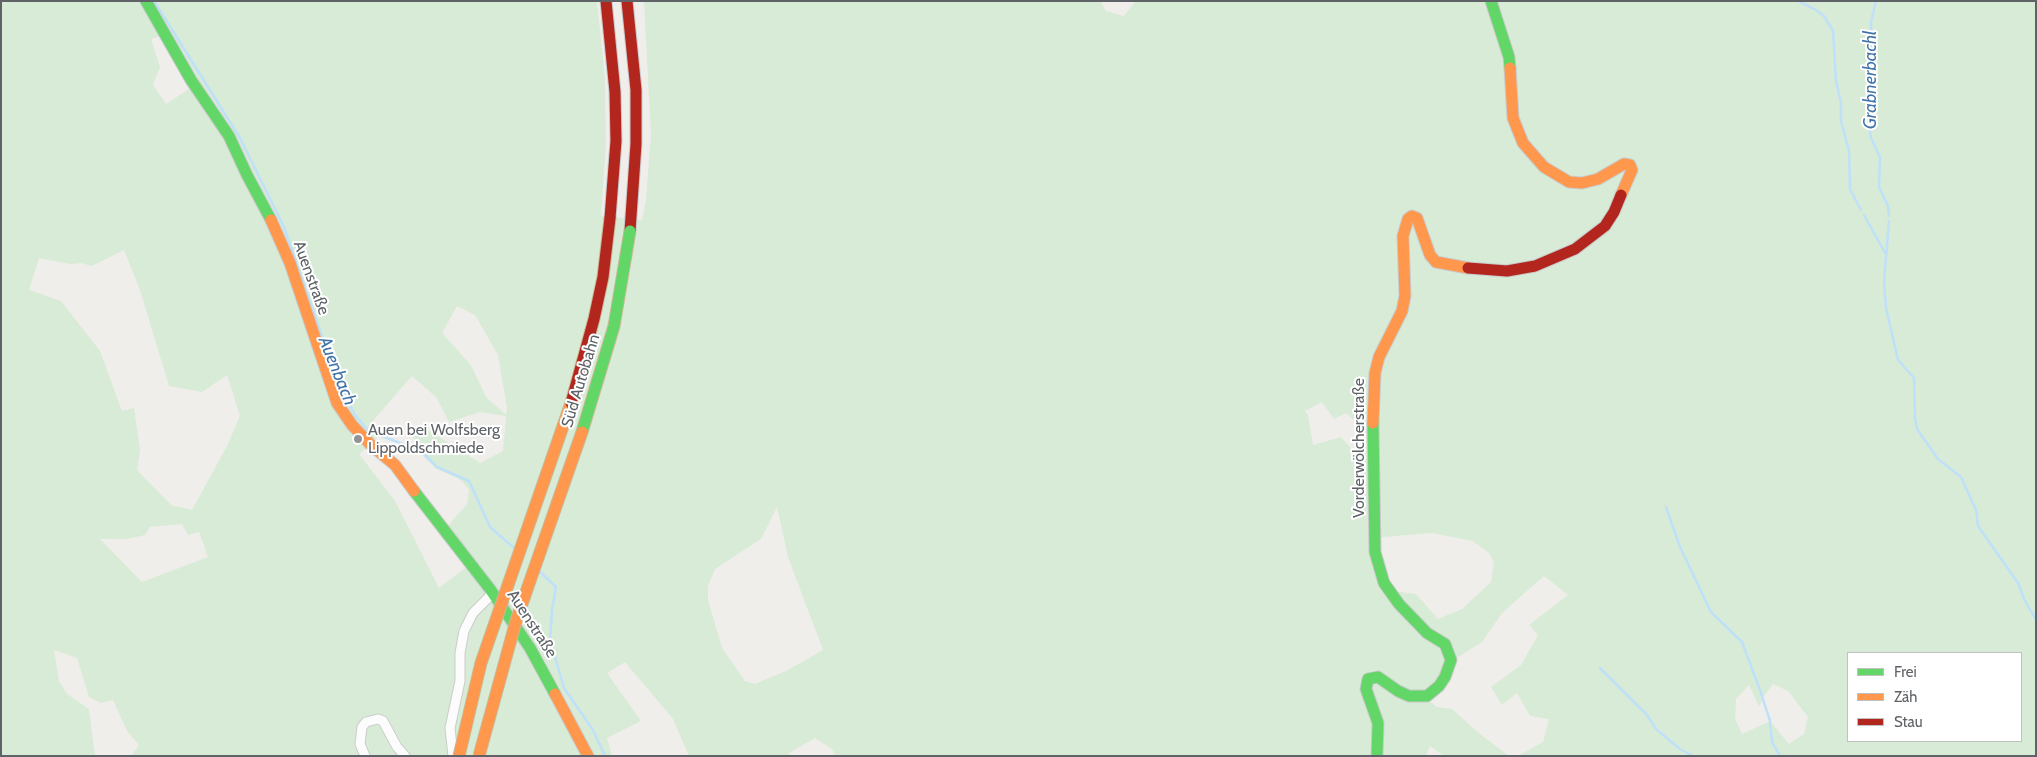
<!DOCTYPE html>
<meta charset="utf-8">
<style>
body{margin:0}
#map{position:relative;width:2037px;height:757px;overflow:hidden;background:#efeeea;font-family:Cabin,sans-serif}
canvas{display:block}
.frame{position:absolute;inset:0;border:2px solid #5f6368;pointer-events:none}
.legend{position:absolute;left:1847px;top:652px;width:175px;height:90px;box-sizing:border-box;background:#fff;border:1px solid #bfc1c3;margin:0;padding:6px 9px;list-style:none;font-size:15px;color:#5f6368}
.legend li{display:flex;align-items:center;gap:10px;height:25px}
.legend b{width:25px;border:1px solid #bfc1c3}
</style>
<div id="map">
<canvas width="2037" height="757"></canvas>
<div class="frame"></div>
<ul class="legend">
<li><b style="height:6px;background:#63d668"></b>Frei</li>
<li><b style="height:6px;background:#ff974d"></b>Zäh</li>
<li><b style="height:6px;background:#b3261e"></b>Stau</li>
</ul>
</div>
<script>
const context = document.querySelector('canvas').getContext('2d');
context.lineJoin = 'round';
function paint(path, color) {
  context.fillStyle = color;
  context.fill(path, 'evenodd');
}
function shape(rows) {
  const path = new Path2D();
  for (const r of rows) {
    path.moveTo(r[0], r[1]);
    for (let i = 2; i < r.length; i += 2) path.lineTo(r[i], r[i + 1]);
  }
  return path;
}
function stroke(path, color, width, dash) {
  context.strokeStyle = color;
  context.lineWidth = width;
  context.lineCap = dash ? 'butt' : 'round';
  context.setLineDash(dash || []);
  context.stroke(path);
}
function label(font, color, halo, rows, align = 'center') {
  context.font = font + ' Cabin,sans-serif';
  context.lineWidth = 4;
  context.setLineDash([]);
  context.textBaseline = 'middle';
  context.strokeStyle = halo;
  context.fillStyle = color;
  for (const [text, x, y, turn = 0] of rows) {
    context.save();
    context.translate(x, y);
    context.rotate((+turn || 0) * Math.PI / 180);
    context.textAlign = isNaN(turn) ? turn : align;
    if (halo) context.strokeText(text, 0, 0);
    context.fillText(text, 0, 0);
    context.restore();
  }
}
const green = shape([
 [1,1,597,1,605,78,606,146,601,216,642,220,646,200,651,134,644,1,1100,1,1106,11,1124,16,1134,3,1133,1,2036,1,2036,756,1518,756,1543,742,1549,719,1530,716,1517,693,1502,705,1491,687,1521,665,1538,635,1529,625,1568,595,1544,576,1502,613,1482,642,1447,664,1431,688,1419,692,1437,707,1452,709,1480,734,1509,756,1444,756,1430,746,1426,756,835,756,832,749,815,738,789,753,789,756,689,756,673,719,625,662,607,673,641,721,607,738,612,756,126,756,132,755,139,745,127,731,113,700,101,703,89,697,77,658,54,650,59,681,67,694,89,709,95,756,1,756],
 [171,33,197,80,189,89,166,104,153,85,160,67,151,39],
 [124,250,140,290,169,386,202,392,227,375,240,416,227,446,192,510,171,505,137,470,140,450,134,408,122,411,100,351,61,301,29,290,39,258,70,264,81,263,92,266],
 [457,306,475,315,498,355,507,408,506,415,486,397,471,365,442,333],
 [412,376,436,397,449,422,480,412,506,416,503,451,480,463,430,431,412,435,415,442,408,445,420,452,435,468,461,480,469,490,467,504,447,527,473,562,439,588,395,501,359,454,376,439,381,430,371,423],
 [1322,402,1334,419,1346,413,1358,424,1366,423,1361,460,1341,437,1313,445,1308,415,1305,411],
 [777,507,788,557,823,650,786,671,755,684,745,681,722,648,708,600,708,586,715,569,761,539],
 [182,524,188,535,199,532,208,557,142,582,100,539,126,539,145,535,150,527],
 [1432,533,1473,541,1489,553,1494,562,1491,582,1462,609,1438,619,1416,594,1384,590,1371,538],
 [1848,653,2021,653,2021,741,1848,741],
 [1773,684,1788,691,1808,717,1804,734,1789,744,1770,721,1742,734,1735,719,1736,699,1749,685,1759,707,1764,696]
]);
const stream = shape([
 [154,1,240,138,284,227,338,382,355,415,369,431,421,451,437,467,469,481,490,527,514,548],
 [1798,1,1816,10,1824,16,1833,31,1836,81,1841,103,1841,121,1849,151,1850,189,1861,210],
 [1876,1,1871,22,1871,66,1867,113,1871,138,1880,157,1879,187,1888,206,1889,216],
 [1864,215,1885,253],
 [1889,221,1884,282,1886,308,1898,360,1914,378,1915,418,1917,429,1938,459,1961,477,1976,510,1978,526,2018,583,2024,599,2036,620],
 [1666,507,1680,547,1711,612,1742,642,1761,693,1770,721,1772,742,1780,756],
 [540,572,556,587,552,610,550,640,564,688,593,730,605,756],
 [1600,668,1647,715,1656,729,1680,749,1693,756]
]);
const street = shape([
 [365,756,360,744,362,727,366,722,378,719,383,721,397,747,405,756],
 [453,756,450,728,460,681,460,653,464,631,473,613,493,593]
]);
const fast = shape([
 [146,1,191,80,229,136,247,175,271,220],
 [1491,1,1509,57,1510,68],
 [1373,423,1375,552,1384,583,1399,604,1427,633,1445,644,1451,660,1445,677,1439,686,1427,696,1409,696,1398,691,1378,677,1368,679,1366,689,1378,723,1377,756],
 [414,491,490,589,530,648,555,694]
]);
const slow = shape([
 [1510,68,1513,118,1523,143,1544,167,1569,182,1582,183,1598,179,1624,164,1630,165,1632,170,1621,195],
 [271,220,290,263,337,403,352,425,371,445,395,465,414,491],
 [1373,423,1375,373,1379,357,1402,311,1405,296,1403,236,1408,219,1412,216,1417,218,1430,255,1436,262,1468,268],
 [555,694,588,756]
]);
const jam = shape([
 [606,1,615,92,616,141,610,218],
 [627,1,636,90,636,144,630,231],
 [1468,268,1507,271,1535,266,1575,249,1605,226,1614,212,1621,195]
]);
const fastBridge = shape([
 [582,432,614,326,630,231]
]);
const slowBridge = shape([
 [459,756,481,663,571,403],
 [479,756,516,621,582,432]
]);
const jamBridge = shape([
 [571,403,594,319,603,277,610,218]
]);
const markers = [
 [358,439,5,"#919496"]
];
const streetNames = [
 ["Auenstraße",311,278,70],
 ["Süd Autobahn",581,381,-73],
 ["Vorderwölcherstraße",1359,448,-90],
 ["Auenstraße",532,624,57]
];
const poiNames = [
 ["Auen bei Wolfsberg",368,430],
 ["Lippoldschmiede",368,448]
];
const waterNames = [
 ["Grabnerbachl",1871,80,-90],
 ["Auenbach",337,371,68]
];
paint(green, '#d8ebd6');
stroke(stream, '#bfe0f9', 2.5);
stroke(street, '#cbcccc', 11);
stroke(fast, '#cacacb', 13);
stroke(slow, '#cacacb', 13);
stroke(jam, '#cacacb', 13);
stroke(street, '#fdfcfc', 9);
stroke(fast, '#63d668', 11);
stroke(slow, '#ff974d', 11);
stroke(jam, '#b3261e', 11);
stroke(fastBridge, '#c8b996', 13, []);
stroke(slowBridge, '#c8b996', 13, []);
stroke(jamBridge, '#c8b996', 13, []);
stroke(fastBridge, '#63d668', 11);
stroke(slowBridge, '#ff974d', 11);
stroke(jamBridge, '#b3261e', 11);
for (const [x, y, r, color] of markers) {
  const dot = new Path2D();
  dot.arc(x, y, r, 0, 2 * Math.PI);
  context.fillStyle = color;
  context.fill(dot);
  stroke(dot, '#fff', 2);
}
label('16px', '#5f6368', '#fff', streetNames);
label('16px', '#5f6368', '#fff', poiNames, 'left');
label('italic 18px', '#4174aa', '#fff', waterNames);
</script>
